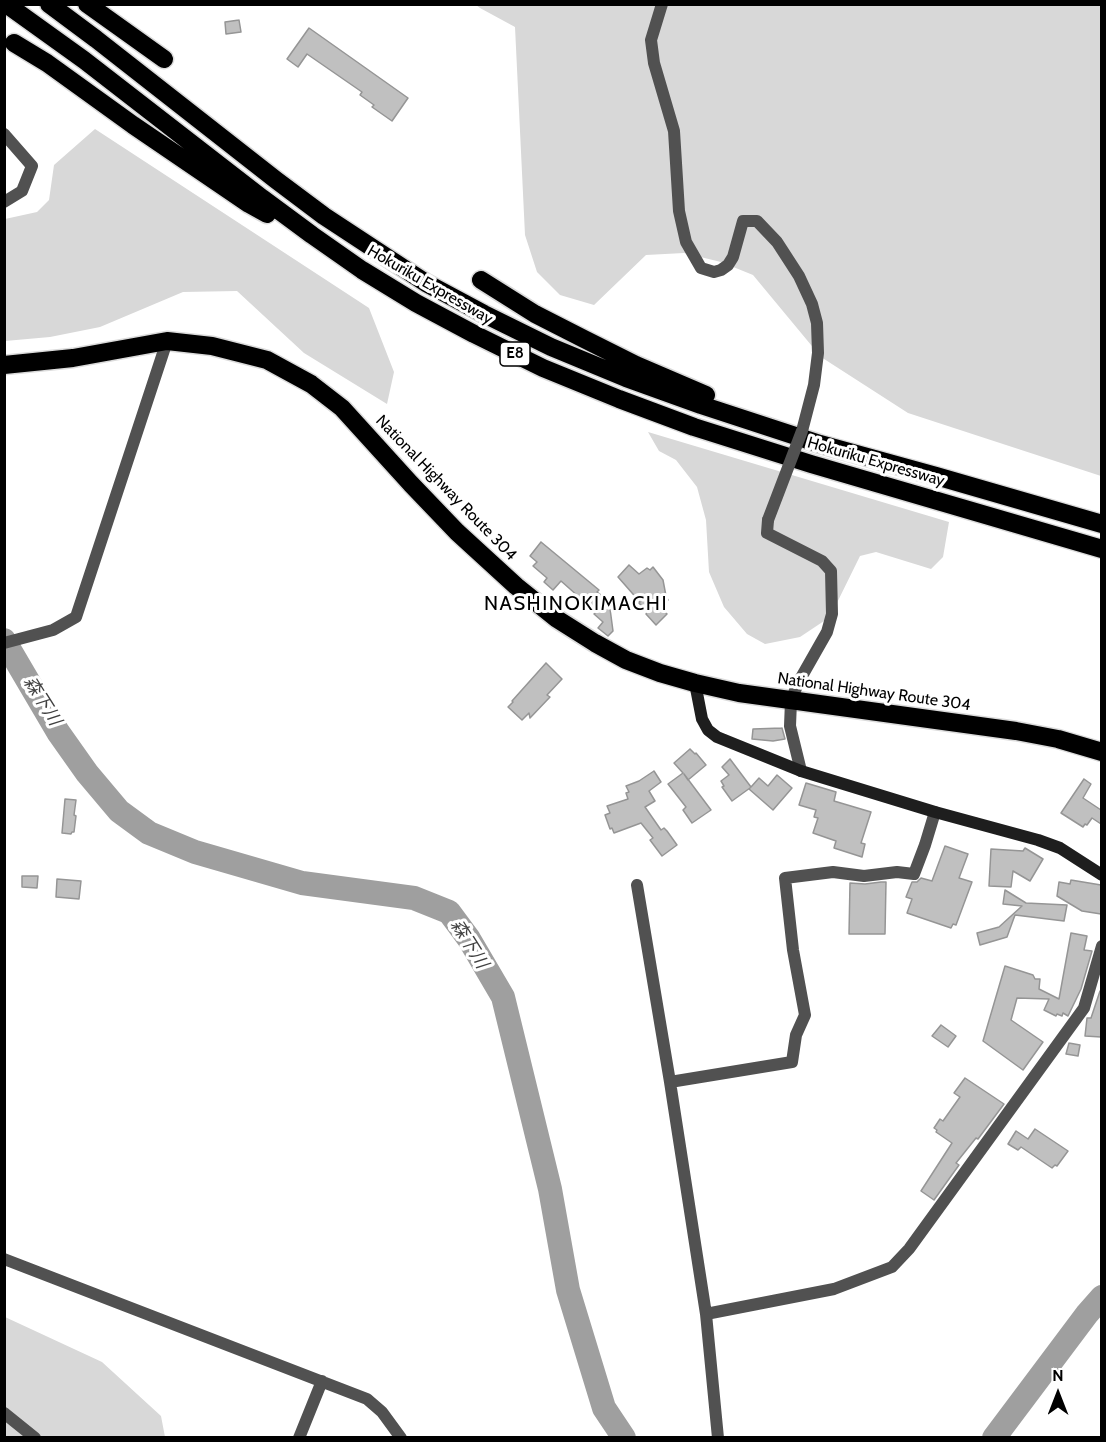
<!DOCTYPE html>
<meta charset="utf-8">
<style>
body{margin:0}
#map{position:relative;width:1106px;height:1442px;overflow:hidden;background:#fff;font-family:Cabin,sans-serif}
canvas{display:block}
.frame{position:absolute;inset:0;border:6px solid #000;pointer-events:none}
.north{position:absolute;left:1028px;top:1364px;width:60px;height:60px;-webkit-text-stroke:4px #fff;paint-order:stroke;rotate:0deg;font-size:16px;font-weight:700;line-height:24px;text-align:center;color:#000}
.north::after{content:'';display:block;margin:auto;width:21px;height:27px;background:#000;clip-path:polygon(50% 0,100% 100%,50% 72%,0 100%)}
</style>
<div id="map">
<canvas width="1106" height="1442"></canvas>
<div class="frame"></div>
<div class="north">N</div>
</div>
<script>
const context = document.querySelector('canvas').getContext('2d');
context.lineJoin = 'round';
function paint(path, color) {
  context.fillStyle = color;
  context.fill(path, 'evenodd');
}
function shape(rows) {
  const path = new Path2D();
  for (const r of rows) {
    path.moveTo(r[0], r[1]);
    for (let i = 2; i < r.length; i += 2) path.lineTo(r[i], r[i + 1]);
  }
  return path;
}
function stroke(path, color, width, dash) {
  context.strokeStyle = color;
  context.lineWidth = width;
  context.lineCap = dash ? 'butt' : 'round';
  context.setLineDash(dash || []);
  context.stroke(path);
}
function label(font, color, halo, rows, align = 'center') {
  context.font = font + ' Cabin,"Noto Sans JP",sans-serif';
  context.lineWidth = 6;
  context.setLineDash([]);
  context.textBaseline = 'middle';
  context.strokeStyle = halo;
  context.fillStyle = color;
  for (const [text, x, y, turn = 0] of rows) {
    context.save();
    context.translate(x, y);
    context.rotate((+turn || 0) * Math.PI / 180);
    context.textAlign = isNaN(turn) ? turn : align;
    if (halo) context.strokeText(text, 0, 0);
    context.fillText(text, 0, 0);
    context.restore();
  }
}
const green = shape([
 [476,5,1101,5,1101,476,908,413,821,357,753,275,721,262,684,253,646,255,594,305,560,295,537,272,525,235,515,27,480,8],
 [95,129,369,308,394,372,387,404,304,353,237,291,183,292,100,327,50,337,5,341,5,219,37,212,49,200,54,165],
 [648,432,949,522,943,557,931,569,876,552,860,556,830,617,800,637,765,644,747,634,724,607,709,572,706,520,697,487,676,460,659,451],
 [5,1317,102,1362,161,1416,165,1437,5,1438]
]);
const river = shape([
 [4,640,58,732,87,773,119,811,149,833,195,852,302,883,414,898,449,912,469,939,503,997,550,1189,568,1290,604,1408,624,1438],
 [994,1438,1087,1314,1102,1297]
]);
const building = shape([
 [239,20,241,32,226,34,225,22,239,20],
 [309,28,408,98,392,121,372,107,374,105,360,95,362,92,307,54,298,67,287,59,309,28],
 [541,542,599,590,597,592,609,601,613,631,608,636,598,628,603,622,594,614,596,612,561,581,553,590,544,582,547,578,533,566,537,562,530,556,541,542],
 [629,565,639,574,647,568,650,570,653,567,663,580,666,596,668,600,661,607,667,614,656,625,646,614,647,612,639,603,640,602,618,577,629,565],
 [546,663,562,679,547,695,550,697,530,718,529,713,522,720,508,707,513,702,512,701,546,663],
 [782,728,785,739,773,741,752,739,753,729,782,728],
 [690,749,695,754,696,753,706,765,688,780,684,774,711,810,692,823,683,810,686,807,668,784,683,773,674,763,690,749],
 [730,759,751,787,759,778,768,786,777,775,792,788,773,810,749,789,750,788,732,801,722,787,724,786,721,781,729,775,722,767,730,759],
 [654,771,661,782,649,791,655,801,645,807,661,830,664,828,667,831,677,845,662,856,650,840,653,838,641,823,614,833,612,828,610,829,605,815,610,813,607,806,628,799,626,793,629,792,626,786,639,781,654,771],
 [1084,779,1091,784,1083,798,1101,810,1101,824,1092,818,1087,825,1085,824,1083,827,1061,813,1084,779],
 [806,783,836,792,834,801,871,812,861,843,865,844,862,857,834,848,836,841,813,833,818,818,814,817,816,810,799,805,806,783],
 [65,799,76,800,74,815,76,816,74,832,72,832,71,834,62,833,65,799],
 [945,846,968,854,959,878,972,882,956,925,953,924,951,928,907,913,912,899,906,897,912,882,917,882,921,878,932,881,945,846],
 [1025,848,1043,859,1030,881,1013,871,1011,887,989,886,991,849,1023,851,1025,848],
 [22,876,38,876,37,888,22,887,22,876],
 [57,879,81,881,79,899,56,897,57,879],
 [1071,880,1101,885,1101,914,1082,911,1057,896,1059,882,1070,884,1071,880],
 [881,882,886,882,885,934,849,934,850,883,865,884,881,882],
 [1005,890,1026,903,1067,905,1064,921,1015,915,1007,937,980,945,977,933,999,927,1022,906,1003,904,1005,890],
 [1071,933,1087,936,1084,950,1092,951,1081,989,1068,1016,1063,1013,1062,1016,1057,1014,1056,1016,1044,1010,1049,999,1017,998,1011,1020,1043,1042,1023,1070,983,1041,1005,966,1033,975,1035,979,1040,979,1039,989,1059,999,1071,933],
 [1100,991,1101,992,1101,1037,1085,1036,1087,1018,1091,1018,1100,991],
 [941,1025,956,1036,948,1047,932,1036,941,1025],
 [1069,1043,1080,1045,1078,1056,1066,1054,1069,1043],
 [965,1078,1004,1104,978,1139,976,1138,956,1163,959,1165,934,1200,921,1191,952,1143,936,1132,937,1130,934,1128,940,1119,943,1121,960,1097,954,1093,965,1078],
 [1035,1129,1068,1151,1057,1166,1055,1165,1052,1168,1021,1147,1018,1150,1008,1144,1016,1131,1028,1139,1035,1129]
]);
const street = shape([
 [662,4,651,40,654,63,674,131,679,211,686,242,701,268,714,272,721,270,728,265,733,257,743,221,757,221,777,242,799,276,812,304,817,323,818,353,814,385,802,431],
 [4,134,32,166,22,191,4,202],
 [768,520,767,533,822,561,831,571,832,614,827,632,798,683,791,701,790,726,801,771],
 [4,643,53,630,76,617,167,341],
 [637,885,670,1082,706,1314,718,1438],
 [670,1082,792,1062,796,1035,805,1015,793,950,785,878,833,872,864,876,897,872,914,874,925,845,935,812],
 [4,1259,367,1399,382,1412,401,1438],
 [706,1314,834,1289,892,1267,909,1249,1084,1008,1102,946],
 [4,1413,35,1438],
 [299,1438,322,1381]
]);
const secondary = shape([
 [695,683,702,719,708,730,717,737,801,771,935,812,1038,840,1060,848,1102,875]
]);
const highway = shape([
 [6,4,84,60,262,198,312,235,362,270,416,303,474,334,543,368,619,399,694,427,811,464,1102,549],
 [49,4,96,39,276,180,324,216,426,283,484,314,551,347,626,378,701,405,820,444,936,476,1102,524],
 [87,4,164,59],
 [14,43,47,63,133,125,249,204,267,214],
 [481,280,535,314,584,339,636,365,706,395],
 [4,365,73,358,167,341,212,346,267,360,311,384,342,408,411,484,457,532,516,586,557,619,595,643,626,660,660,673,695,683,739,693,1016,731,1058,739,1102,752]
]);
const streetBridge = shape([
 [768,520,802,431]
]);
const shields = [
 [515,354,30]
];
const shieldNames = [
 ["E8",515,354]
];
const streetNames = [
 ["Hokuriku Expressway",430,285,30],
 ["Hokuriku Expressway",876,462,16],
 ["National Highway Route 304",446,488,46],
 ["National Highway Route 304",874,692,8]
];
const waterNames = [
 ["森下川",42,701,58],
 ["森下川",469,944,58]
];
const quarterNames = [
 ["NASHINOKIMACHI",576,604]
];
paint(green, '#d8d8d8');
stroke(river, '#9f9f9f', 24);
paint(building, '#c0c0c0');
stroke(building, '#959595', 1.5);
stroke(highway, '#dbdbdb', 21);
stroke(street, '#515151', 12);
stroke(secondary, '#1e1e1e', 12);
stroke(highway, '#000', 18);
stroke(streetBridge, '#515151', 12);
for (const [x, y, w] of shields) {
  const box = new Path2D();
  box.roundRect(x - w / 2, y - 12, w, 24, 4.5);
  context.fillStyle = '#fff';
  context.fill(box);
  stroke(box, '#000', 1.5);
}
label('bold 15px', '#000', null, shieldNames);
label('16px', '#000', '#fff', streetNames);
label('italic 18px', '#404040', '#fff', waterNames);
context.letterSpacing = '1.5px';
label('20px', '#000', '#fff', quarterNames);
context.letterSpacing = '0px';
</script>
